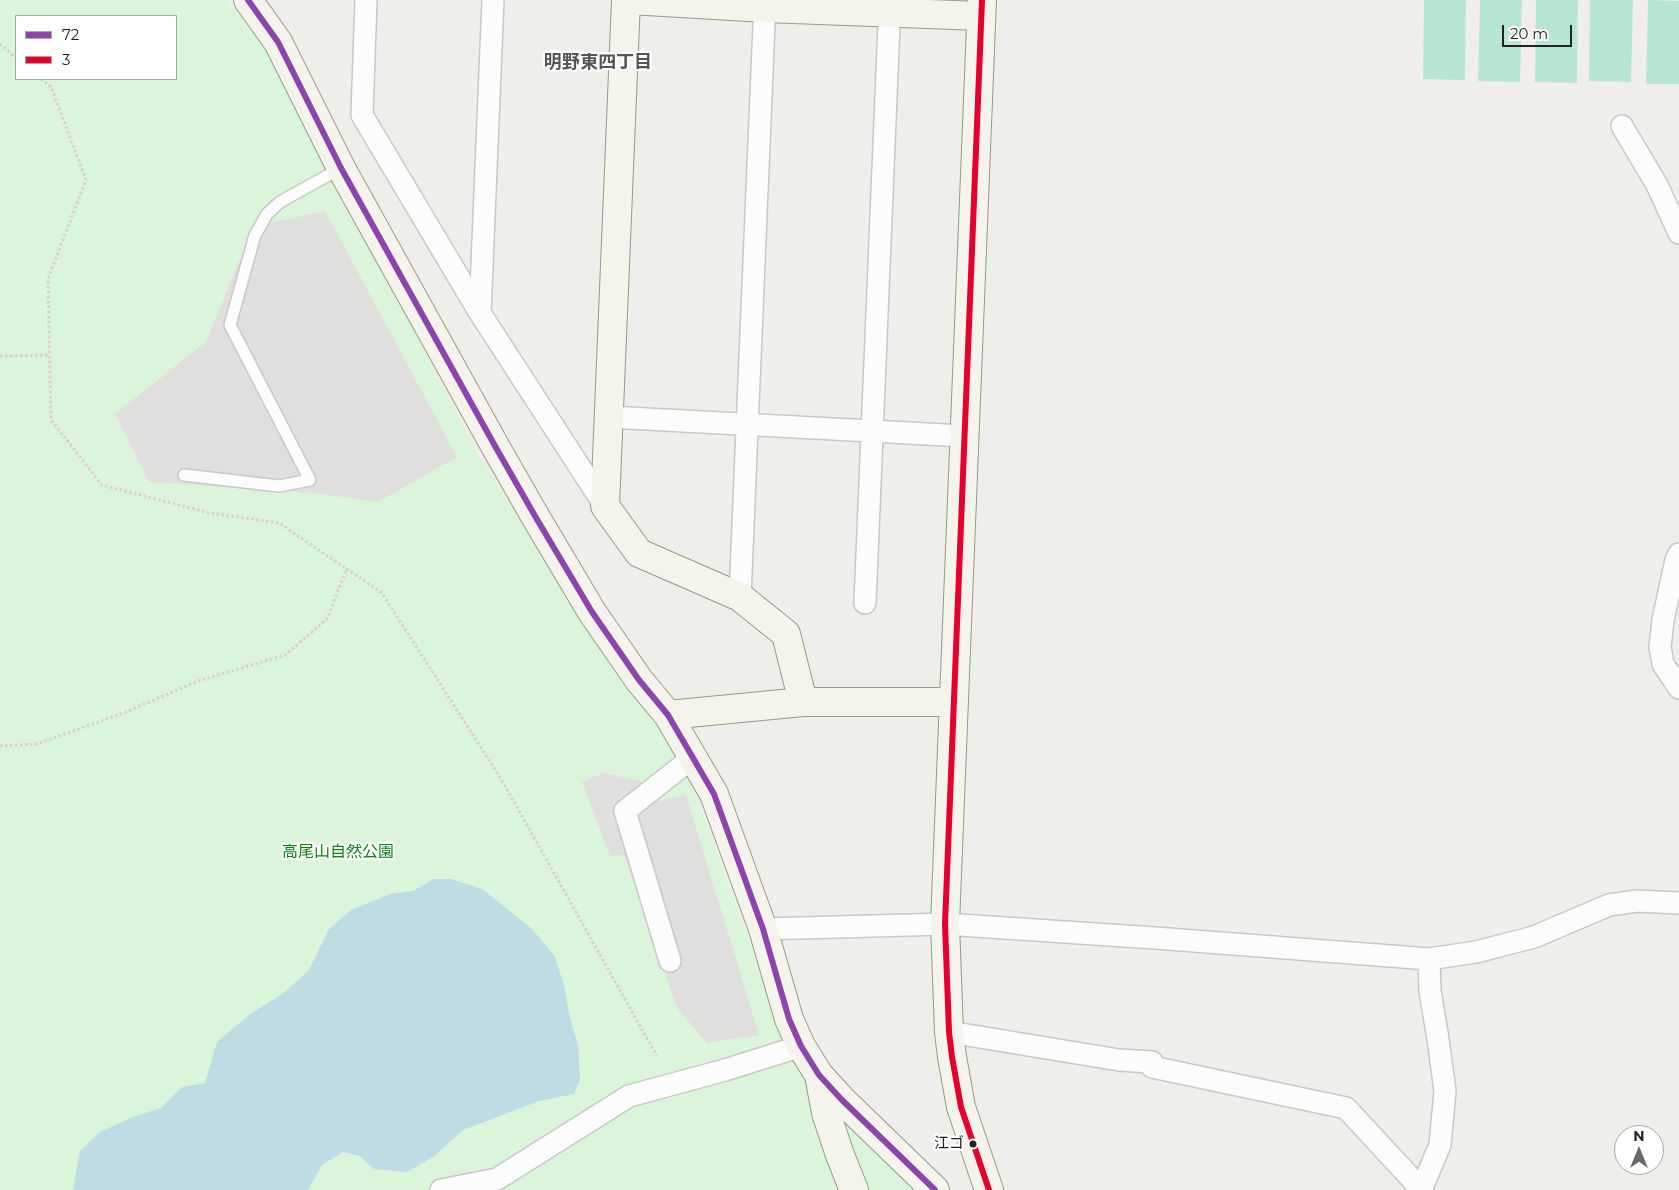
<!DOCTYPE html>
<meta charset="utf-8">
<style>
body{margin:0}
#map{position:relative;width:1679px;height:1190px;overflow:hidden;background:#f0eeeb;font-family:Montserrat,sans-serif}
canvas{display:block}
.legend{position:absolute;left:15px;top:15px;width:162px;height:65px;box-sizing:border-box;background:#fff;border:1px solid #a7a7a7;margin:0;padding:6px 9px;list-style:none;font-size:15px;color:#222}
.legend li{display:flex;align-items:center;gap:10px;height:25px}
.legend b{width:25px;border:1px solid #a7a7a7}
.north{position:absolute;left:1614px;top:1125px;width:50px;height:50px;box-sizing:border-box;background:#fff;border:1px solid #a7a7a7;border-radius:50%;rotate:0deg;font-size:14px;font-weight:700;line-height:20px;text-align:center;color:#222}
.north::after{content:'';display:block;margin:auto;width:18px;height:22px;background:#6a6968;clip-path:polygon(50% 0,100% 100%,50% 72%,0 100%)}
.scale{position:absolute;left:1502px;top:25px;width:70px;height:22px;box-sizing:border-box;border:2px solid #222;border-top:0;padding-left:6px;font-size:15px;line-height:18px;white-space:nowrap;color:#222;-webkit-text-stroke:4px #fff;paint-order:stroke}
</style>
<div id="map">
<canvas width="1679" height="1190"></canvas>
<ul class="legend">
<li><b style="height:6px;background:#8e44ad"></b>72</li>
<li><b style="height:6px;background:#e4002b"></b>3</li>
</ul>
<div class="north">N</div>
<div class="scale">20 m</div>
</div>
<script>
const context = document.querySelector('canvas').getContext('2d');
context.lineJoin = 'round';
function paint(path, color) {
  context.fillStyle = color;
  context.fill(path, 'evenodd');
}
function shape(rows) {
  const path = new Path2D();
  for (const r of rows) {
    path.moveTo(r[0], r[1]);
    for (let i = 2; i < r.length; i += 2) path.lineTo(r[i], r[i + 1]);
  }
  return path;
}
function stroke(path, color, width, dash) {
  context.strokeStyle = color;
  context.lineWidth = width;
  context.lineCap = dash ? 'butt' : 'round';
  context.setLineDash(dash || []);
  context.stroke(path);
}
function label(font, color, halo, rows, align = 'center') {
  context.font = font + ' Montserrat,"Noto Sans JP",sans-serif';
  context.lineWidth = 4.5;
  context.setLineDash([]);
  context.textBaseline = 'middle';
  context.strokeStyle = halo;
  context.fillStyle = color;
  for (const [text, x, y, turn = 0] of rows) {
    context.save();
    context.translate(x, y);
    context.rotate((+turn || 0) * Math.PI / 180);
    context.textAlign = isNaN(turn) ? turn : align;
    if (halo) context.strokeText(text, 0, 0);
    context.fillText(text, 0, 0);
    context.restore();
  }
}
const park = shape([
 [0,0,227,0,264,41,477,453,652,717,690,778,781,1030,916,1190,0,1190],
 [16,16,176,16,176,79,16,79]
]);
const pitch = shape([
 [1424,0,1466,0,1465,80,1423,79],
 [1480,0,1522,0,1520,82,1478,81],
 [1536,0,1578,0,1577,83,1535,82],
 [1590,0,1633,0,1631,82,1589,81],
 [1648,0,1679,1,1679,84,1646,84]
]);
const parking = shape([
 [325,211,457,457,378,502,314,493,149,482,115,414,206,342,254,225,280,221],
 [603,773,640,781,656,801,686,795,759,1035,707,1043,677,1008,624,855,610,856,582,782]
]);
const water = shape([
 [434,879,451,879,482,889,531,928,554,955,564,985,569,1014,578,1046,580,1080,574,1094,539,1101,463,1130,433,1157,407,1172,374,1169,360,1156,343,1152,322,1165,308,1190,73,1190,80,1151,100,1132,133,1117,161,1108,182,1087,205,1083,217,1042,249,1015,285,992,309,970,329,929,351,910,390,894,413,891]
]);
const path = shape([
 [0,44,16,58],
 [41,79,51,87,86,180,48,279,51,420,102,485,210,513,279,523,382,593,501,779,657,1056],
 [0,356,49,355],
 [0,746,37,744,126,712,198,681,285,655,327,619,347,568]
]);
const lane = shape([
 [184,475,279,486,310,480,230,325,255,235,267,214,280,202,341,168]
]);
const street = shape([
 [366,0,362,115,480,313,605,506],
 [1622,126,1657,185,1679,233],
 [480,313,493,0],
 [609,417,964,436],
 [1679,554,1676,560,1663,620,1660,647,1663,664,1679,688],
 [740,597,765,0],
 [865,603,890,0],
 [763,929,945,924,1155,938,1429,959,1476,952,1534,937,1609,905,1637,901,1679,903],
 [670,961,625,811,682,766,695,759],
 [949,1032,1119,1060,1152,1062,1152,1067,1346,1108,1421,1189],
 [441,1190,497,1179,629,1096,725,1070,801,1046],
 [1421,1190,1440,1145,1445,1091,1438,1039,1430,991,1429,959]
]);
const secondary = shape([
 [248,0,278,42,341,168,495,446,535,516,592,612,639,680,668,715,714,794,763,929,789,1019,801,1046,819,1075,842,1100,935,1190],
 [626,0,605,506,639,553,740,597,786,634,803,702],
 [630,0,765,8,981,16],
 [982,0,945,924,949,1032,952,1057,961,1107,989,1190],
 [668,715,803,702,954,702],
 [819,1075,826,1113,840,1155,854,1190]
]);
const bus1 = shape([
 [248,0,278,42,341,168,495,446,535,516,592,612,639,680,668,715,714,794,763,929,789,1019,801,1046,819,1075,842,1100,935,1190]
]);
const bus2 = shape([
 [982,0,945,924,949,1032,952,1057,961,1107,989,1190]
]);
const markers = [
 [973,1144,4.5,"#222"]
];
const busNames = [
 ["江ゴ",964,1144]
];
const parkNames = [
 ["高尾山自然公園",338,852]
];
const neighbourhoodNames = [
 ["明野東四丁目",598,63]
];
paint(park, '#daf5da');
paint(pitch, '#b7e6d2');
paint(parking, '#e0dfde');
paint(water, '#bfdbe3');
stroke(lane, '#c9c8c7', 14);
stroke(street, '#c9c8c7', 24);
stroke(secondary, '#999a82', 30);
stroke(path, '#dccecd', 3, [2.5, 2.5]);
stroke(lane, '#fdfcfc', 11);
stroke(street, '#fdfcfc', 21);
stroke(secondary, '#f4f4ed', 28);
stroke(bus1, '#8e44ad', 6);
stroke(bus2, '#e4002b', 6);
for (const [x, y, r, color] of markers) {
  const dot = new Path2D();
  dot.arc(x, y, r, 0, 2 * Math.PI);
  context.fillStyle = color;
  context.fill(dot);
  stroke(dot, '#fff', 2);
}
label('15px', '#222', '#fff', busNames, 'right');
label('16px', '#0c8416', '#fff', parkNames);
label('bold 18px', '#555', '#fff', neighbourhoodNames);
</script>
